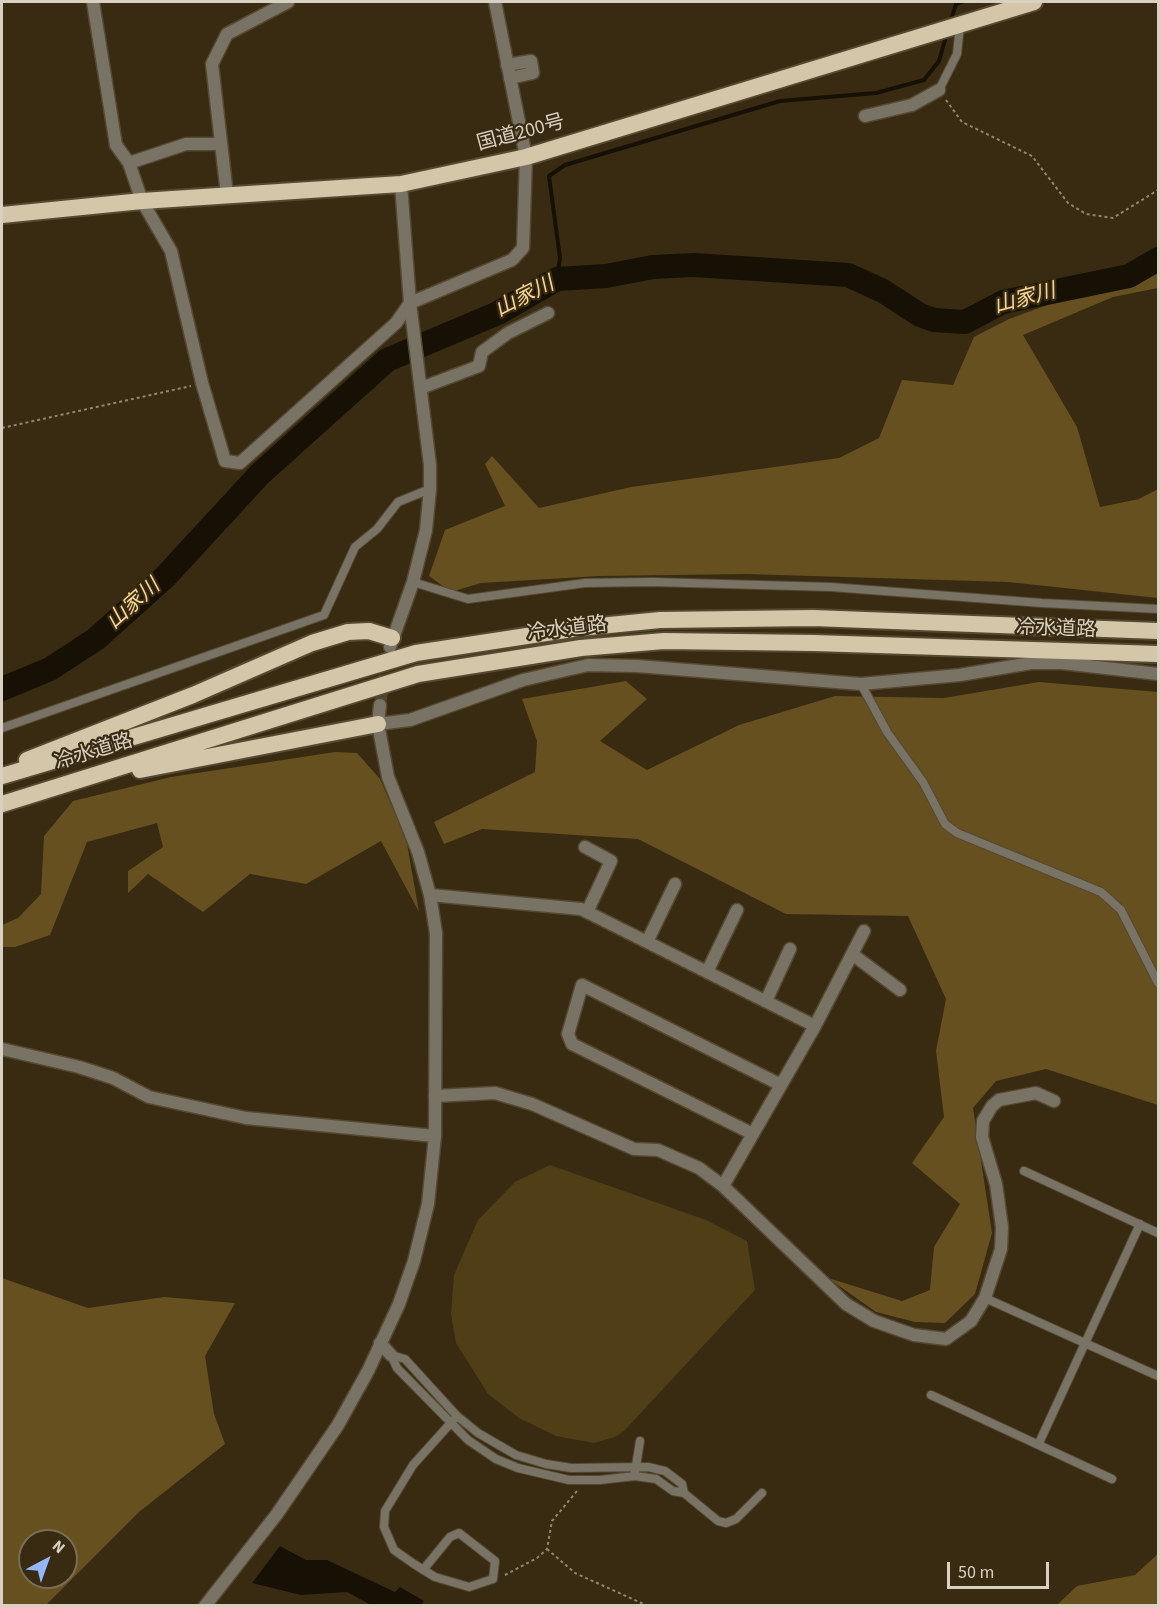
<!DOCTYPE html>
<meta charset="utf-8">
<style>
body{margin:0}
#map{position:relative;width:1160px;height:1607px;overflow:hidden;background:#382b11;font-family:"Source Sans 3",sans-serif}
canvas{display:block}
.frame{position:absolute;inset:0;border:3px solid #d8d0c1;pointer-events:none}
.north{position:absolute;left:18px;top:1529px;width:60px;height:60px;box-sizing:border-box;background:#382b11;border:2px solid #786d57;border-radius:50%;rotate:41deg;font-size:16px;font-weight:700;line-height:24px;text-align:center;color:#d8d0c1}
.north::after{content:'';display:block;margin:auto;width:21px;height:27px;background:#94b7fd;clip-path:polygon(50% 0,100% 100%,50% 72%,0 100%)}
.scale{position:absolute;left:947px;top:1562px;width:102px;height:27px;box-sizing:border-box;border:3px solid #d8d0c1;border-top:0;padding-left:8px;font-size:18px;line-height:21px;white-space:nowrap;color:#d8d0c1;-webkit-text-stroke:4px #382b11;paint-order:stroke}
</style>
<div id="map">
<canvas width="1160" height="1607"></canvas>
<div class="frame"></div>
<div class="north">N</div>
<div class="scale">50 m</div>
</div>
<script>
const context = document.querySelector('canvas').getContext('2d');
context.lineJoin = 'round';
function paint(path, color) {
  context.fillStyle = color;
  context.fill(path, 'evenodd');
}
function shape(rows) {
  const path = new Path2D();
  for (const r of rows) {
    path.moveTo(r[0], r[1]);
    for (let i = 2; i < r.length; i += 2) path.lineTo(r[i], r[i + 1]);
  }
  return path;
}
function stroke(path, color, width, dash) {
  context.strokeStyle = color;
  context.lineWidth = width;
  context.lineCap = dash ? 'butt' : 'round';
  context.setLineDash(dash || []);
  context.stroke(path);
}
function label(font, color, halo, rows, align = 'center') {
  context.font = font + ' "Source Sans 3","Noto Sans JP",sans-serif';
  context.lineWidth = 4.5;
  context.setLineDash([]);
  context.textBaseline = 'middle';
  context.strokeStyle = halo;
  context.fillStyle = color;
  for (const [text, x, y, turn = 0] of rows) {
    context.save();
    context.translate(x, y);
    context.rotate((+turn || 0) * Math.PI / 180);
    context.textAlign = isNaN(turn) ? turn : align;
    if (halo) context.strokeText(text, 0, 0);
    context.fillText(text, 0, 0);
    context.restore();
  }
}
const green = shape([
 [550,1165,706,1220,747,1241,755,1290,624,1431,615,1437,594,1443,556,1436,519,1418,488,1394,456,1343,451,1314,454,1275,478,1220,515,1182]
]);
const forest = shape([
 [1158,267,1158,288,1113,297,1023,335,1077,427,1100,507,1139,499,1158,489,1158,598,1008,582,746,574,599,576,481,583,451,592,429,576,445,530,505,506,485,464,492,456,539,508,631,487,839,458,879,438,902,380,953,385,974,337,1009,319,1088,290,1139,278],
 [626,681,647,699,600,741,647,770,739,725,835,696,944,698,1039,682,1158,692,1158,1105,1046,1069,996,1081,973,1108,992,1233,975,1294,945,1323,915,1322,876,1312,828,1278,902,1301,930,1290,934,1247,960,1204,912,1163,944,1117,936,1051,946,999,908,916,786,914,638,839,482,829,444,844,434,822,535,772,537,741,522,699],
 [335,752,357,753,380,779,406,838,419,912,381,841,306,884,250,874,203,912,148,874,128,893,128,871,163,847,157,823,87,842,50,935,15,947,2,947,2,925,18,918,41,894,44,836,73,801,171,777],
 [2,1278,88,1308,164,1297,235,1303,205,1356,214,1414,225,1444,139,1512,46,1605,2,1605],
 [30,1541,66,1541,66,1577,30,1577],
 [1158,1554,1158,1605,1057,1605,1077,1586,1135,1575]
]);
const water = shape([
 [280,1546,306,1560,327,1560,395,1592,400,1587,424,1601,421,1605,371,1605,347,1592,301,1595,252,1583]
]);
const stream = shape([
 [950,23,956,4,962,2],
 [557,279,560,258,549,176,565,165,780,101,876,93,924,80,939,61,947,33]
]);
const river = shape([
 [2,689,50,669,96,639,165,577,260,474,387,360,498,313,557,279,606,276,653,267,694,265,848,275,883,291,920,315,934,320,965,322,1003,302,1129,276,1158,259]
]);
const tertiaryTunnel = shape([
 [380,705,388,656]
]);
const path = shape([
 [946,100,962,122,1032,156,1068,203,1086,214,1113,218,1158,190],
 [2,428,191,386],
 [547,1549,575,1573,648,1606],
 [505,1575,537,1558,547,1549,552,1521,577,1491]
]);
const service = shape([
 [939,90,957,54,960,25],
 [413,582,468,599,585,583,652,582,831,587,1042,603,1158,609],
 [861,684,887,732,923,782,945,824,957,833,1101,892,1121,910,1158,983],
 [2,728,324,615,355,547,377,529,398,502,430,489],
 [1024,1171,1158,1233],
 [985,1298,1158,1376],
 [391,1355,397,1368,468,1440,496,1459,518,1468,569,1480,600,1480,635,1476,656,1479,673,1491,684,1493,718,1521,726,1523,736,1519,762,1493],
 [391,1355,405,1359,457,1416,478,1433,516,1455,546,1464,571,1468,648,1467,665,1471,682,1484,684,1493],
 [931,1395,1112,1479],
 [1039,1443,1140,1224],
 [635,1472,640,1441],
 [423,1570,450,1537,459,1533,495,1561,493,1579,469,1587,435,1577,414,1564,394,1550,384,1527,385,1511,413,1465,457,1416]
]);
const minor = shape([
 [93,2,116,145,129,163,142,201,171,251,202,383,225,461,240,463,396,323,410,303,512,260,523,248,526,157],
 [507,65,531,61,533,73,510,78],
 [865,116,912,105,939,90],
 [129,163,186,144,221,144],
 [227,195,212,64,227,34,288,2],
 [421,388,479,366,482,352,508,333,548,313],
 [378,724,410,720,523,680,588,665,637,666,861,684,960,675,1031,663,1062,663,1158,674],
 [585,847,611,861,587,912],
 [430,895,581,909,815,1026],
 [647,942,675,884],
 [852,954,900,990],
 [707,972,737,910],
 [766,1001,790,949],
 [2,1049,79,1067,113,1078,149,1097,246,1118,435,1136],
 [435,1096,495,1093,532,1104,634,1149,658,1150,699,1168,723,1186,846,1304,874,1321,914,1335,946,1339,971,1321,985,1298,1001,1249,1002,1227,996,1184,982,1137,983,1121,992,1106,999,1100,1036,1093,1054,1101],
 [753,1134,572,1044,568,1034,582,985,781,1085],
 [723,1186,815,1026,864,931]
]);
const tertiary = shape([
 [495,2,526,157],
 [390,647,413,582,426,530,430,489,430,465,410,303,401,184],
 [380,1343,391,1355],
 [205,1606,277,1514,338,1425,368,1371,399,1304,414,1261,428,1204,435,1136,436,933,430,895,418,852,388,777,378,724,380,705]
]);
const trunk = shape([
 [2,215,142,201,401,184,526,157,1034,2],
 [27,760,193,695,312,643,348,632,369,631,392,638],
 [140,770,378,724],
 [2,776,416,653,579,628,660,620,813,618,1158,631],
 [2,804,418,674,581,648,664,641,814,643,1158,654]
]);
const streetNames = [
 ["国道200号",521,134,-15],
 ["冷水道路",567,630,-7],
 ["冷水道路",1056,630,2],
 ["冷水道路",94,753,-17]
];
const waterNames = [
 ["山家川",525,298,-27],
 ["山家川",1025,300,-15],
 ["山家川",134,605,-42]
];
paint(green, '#503e17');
paint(forest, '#665020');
paint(water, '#171105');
stroke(stream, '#171105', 4);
stroke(river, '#171105', 24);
stroke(tertiaryTunnel, '#50442b', 12, [12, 6]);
stroke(service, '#554931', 10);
stroke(minor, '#554931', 15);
stroke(tertiary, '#554931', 15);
stroke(trunk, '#554931', 20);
stroke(path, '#908672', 2, [3, 3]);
stroke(service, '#797366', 8);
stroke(minor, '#797366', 12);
stroke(tertiary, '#797366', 12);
stroke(trunk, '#d4c6a9', 16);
label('20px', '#d8d0c1', '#382b11', streetNames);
label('italic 21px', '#f8d796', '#382b11', waterNames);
</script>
